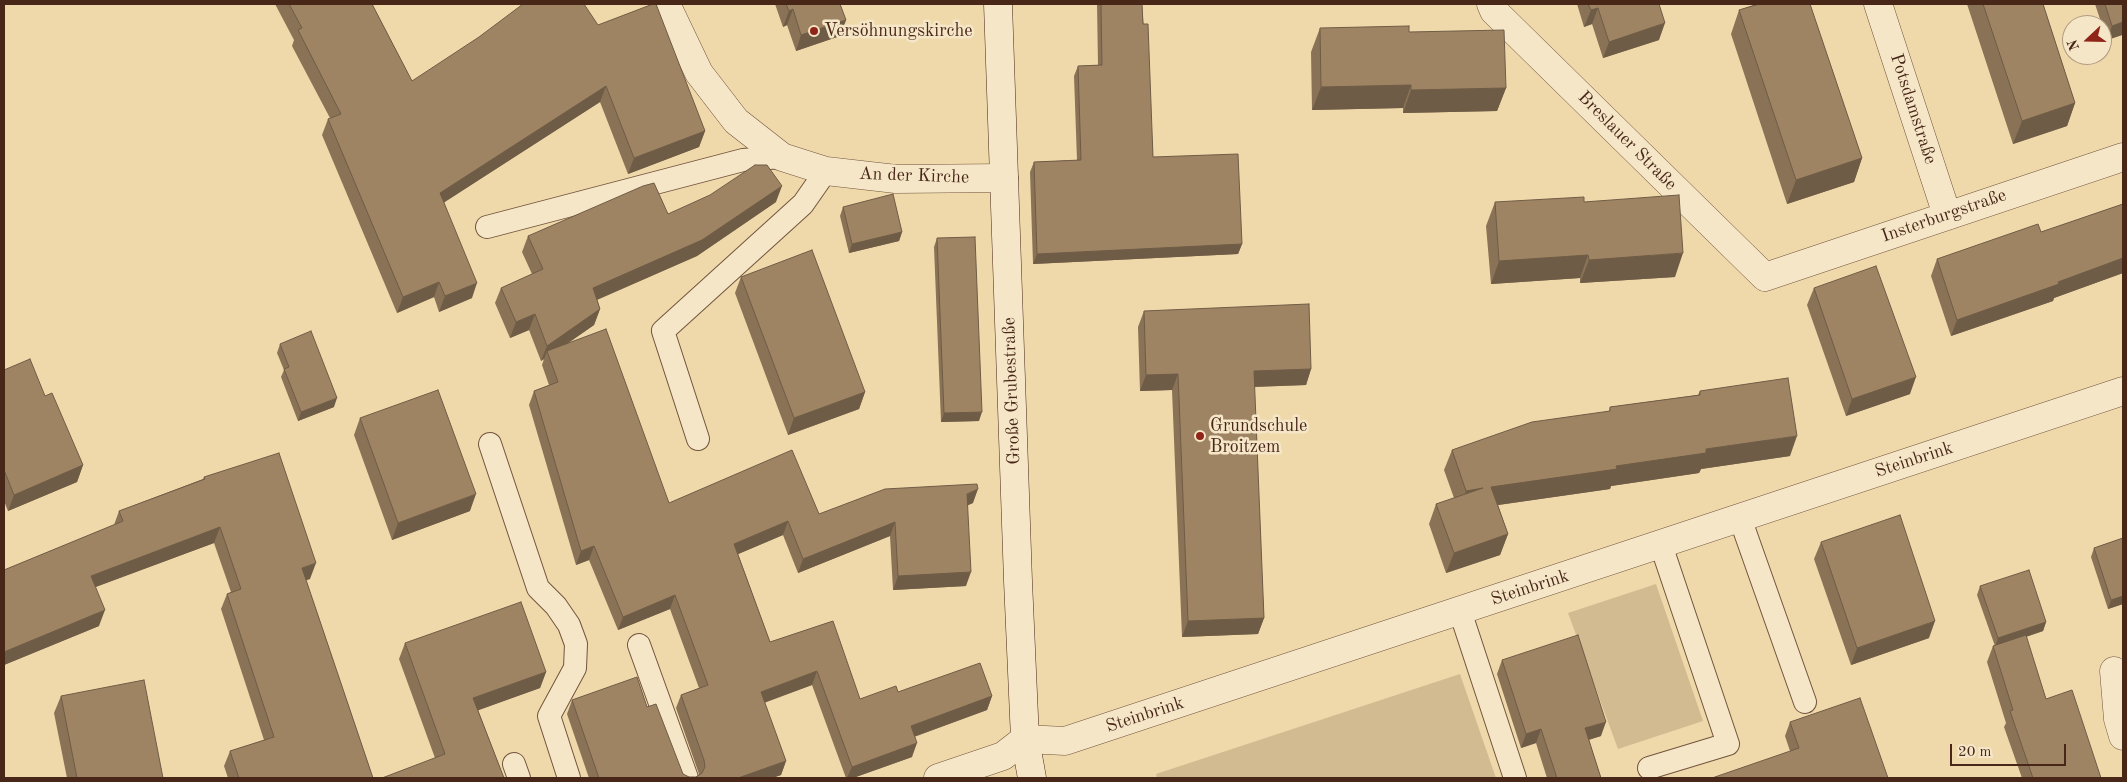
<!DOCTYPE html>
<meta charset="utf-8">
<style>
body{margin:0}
#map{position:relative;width:2127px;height:782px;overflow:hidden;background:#efd9aa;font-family:"Old Standard TT",serif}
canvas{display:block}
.frame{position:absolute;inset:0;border:5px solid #482719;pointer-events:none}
.north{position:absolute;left:2062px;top:15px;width:50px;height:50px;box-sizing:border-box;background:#f5e6c8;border:1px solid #b09a82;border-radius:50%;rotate:249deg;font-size:14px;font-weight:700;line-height:20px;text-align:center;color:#482719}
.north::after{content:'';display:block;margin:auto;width:18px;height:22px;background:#8f2418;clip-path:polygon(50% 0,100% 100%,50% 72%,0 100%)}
.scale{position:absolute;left:1950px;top:744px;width:116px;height:22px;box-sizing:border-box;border:2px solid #482719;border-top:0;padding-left:6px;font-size:15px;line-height:18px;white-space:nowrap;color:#482719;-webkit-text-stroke:4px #f5e6c8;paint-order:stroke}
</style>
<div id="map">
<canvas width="2127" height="782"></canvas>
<div class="frame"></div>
<div class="north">N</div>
<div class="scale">20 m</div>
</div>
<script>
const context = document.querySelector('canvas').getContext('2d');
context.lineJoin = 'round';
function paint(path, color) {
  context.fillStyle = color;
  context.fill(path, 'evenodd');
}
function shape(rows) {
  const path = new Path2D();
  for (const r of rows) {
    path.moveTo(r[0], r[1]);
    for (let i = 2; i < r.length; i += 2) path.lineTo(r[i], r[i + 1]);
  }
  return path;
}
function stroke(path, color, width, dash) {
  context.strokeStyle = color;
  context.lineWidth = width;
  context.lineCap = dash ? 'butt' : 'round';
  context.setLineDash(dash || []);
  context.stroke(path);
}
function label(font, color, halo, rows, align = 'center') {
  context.font = font + ' "Old Standard TT",serif';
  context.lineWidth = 5;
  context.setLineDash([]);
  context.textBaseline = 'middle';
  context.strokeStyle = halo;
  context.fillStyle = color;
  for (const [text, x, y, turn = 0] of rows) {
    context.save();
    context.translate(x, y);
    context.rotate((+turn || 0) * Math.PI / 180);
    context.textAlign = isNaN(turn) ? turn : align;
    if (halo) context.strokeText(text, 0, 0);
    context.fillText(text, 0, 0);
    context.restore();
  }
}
const green = shape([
 [1656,584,1703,721,1618,749,1568,613],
 [1460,674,1496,778,1157,778,1156,774]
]);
const lane = shape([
 [487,227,743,160,782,157],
 [698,439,663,331,803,204,826,171],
 [490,444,538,588,556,606,569,625,576,644,575,668,549,716,569,778],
 [1740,518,1805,702],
 [1460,611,1515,778],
 [639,645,687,778],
 [514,764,519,778],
 [1649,768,1728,744,1661,545]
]);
const street = shape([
 [666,4,699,73,736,121,782,157,826,171,896,179,1004,178],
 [1491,4,1494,11,1765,277,2123,157],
 [1878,4,1947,215],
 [2114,671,2118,719,2123,736],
 [938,778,1003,756,1025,739,1065,741,2123,391]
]);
const secondary = shape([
 [998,4,1018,581,1025,739,1032,778]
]);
const wall = shape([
 [275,4,372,4,412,81,598,25,705,131,699,147,628,174,600,102,444,202,472,298,439,312,434,297,397,313,322,135,328,119,330,118,292,46,294,40],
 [775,4,840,4,846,20,840,36,796,51,787,25,783,27],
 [1097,4,1142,4,1153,157,1242,244,1238,254,1033,264,1030,172,1034,162,1077,160,1074,76,1078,66,1098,65],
 [1577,4,1659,4,1659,40,1603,58,1592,24,1584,27],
 [1754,4,1810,4,1862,158,1854,182,1787,204,1731,34,1739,10,1754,5],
 [1967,4,2043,4,2075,103,2067,126,2013,144],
 [2095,4,2123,4,2123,39,2122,35,2107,40],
 [1320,28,1409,32,1506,88,1497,111,1403,113,1403,108,1312,110,1311,52],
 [776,202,697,256,597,300,600,309,594,325,567,344,669,503,819,514,973,503,967,505,966,586,893,590,890,536,798,573,783,535,738,554,770,642,860,699,898,692,992,696,987,710,914,737,912,757,853,778,846,778,812,685,764,702,786,761,781,775,772,778,589,778,567,714,572,700,647,707,683,774,689,777,696,777,699,774,676,708,681,695,699,688,670,609,618,630,589,560,576,565,529,405,534,391,549,385,542,365,544,359,541,361,529,330,510,338,495,303,501,288,532,274,522,252,528,236,668,214],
 [1495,202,1584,202,1675,277,1580,283,1580,278,1491,284,1486,226],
 [2123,204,2123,273,2054,298,2053,301,1951,336,1931,276,1937,259,2041,232],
 [843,207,902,232,899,241,849,253,840,216],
 [937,238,979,421,941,422,934,247],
 [741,277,865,392,859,409,788,435,735,293],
 [1814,288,1910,394,1846,416,1807,305],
 [1144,311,1311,369,1306,385,1254,387,1264,618,1258,634,1182,637,1172,390,1140,391,1138,327],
 [280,344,334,407,298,421,281,377,284,370,277,353],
 [4,370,45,396,83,465,77,482,8,511,4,501],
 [1700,391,1790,456,1701,469,1699,473,1611,486,1610,489,1498,505,1508,534,1500,555,1446,573,1429,524,1436,504,1454,498,1444,470,1452,450,1609,411,1610,407,1698,395],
 [360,418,470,511,392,540,354,435],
 [204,477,310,579,306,580,373,778,228,778,224,766,230,751,264,740,221,609,227,594,231,592,214,543,95,587,99,626,4,665,4,570,114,525,119,511,203,479],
 [2123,538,2123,604,2108,609,2091,557,2094,548],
 [1821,542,1929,638,1851,665,1814,559],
 [1980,586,2046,622,2043,631,2026,637,2046,699,2101,778,2022,778,2004,727,2006,723,1987,662,1993,646,1995,646,1977,595],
 [405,643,546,672,540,688,478,710,504,778,435,758,399,659],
 [1502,660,1601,736,1589,740,1601,778,1547,778,1536,743,1521,748,1497,674],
 [61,696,163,778,67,778,54,713],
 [1790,722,1888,778,1790,751,1785,736]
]);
const shadedWall = shape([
 [1598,8,1592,24,1584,27,1591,10],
 [793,9,787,25,783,27,789,11],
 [846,20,840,36,796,51,801,35],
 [2123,22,2123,32,2122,35,2107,40,2112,26],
 [1665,23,1659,40,1603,58,1609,42],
 [1411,85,1403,108,1312,110,1321,87],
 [606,86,600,102,434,209,440,193],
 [1506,88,1497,111,1403,113,1411,90],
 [2075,103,2067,126,2013,144,2022,121],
 [705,131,699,147,628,174,634,158],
 [1862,158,1854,182,1787,204,1796,180],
 [782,186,776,202,697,256,587,304,593,288],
 [902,232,899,241,849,253,852,244],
 [1242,244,1238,254,1033,264,1037,254],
 [1683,253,1675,277,1580,283,1589,260],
 [1588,255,1580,278,1491,284,1499,261],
 [2123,258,2123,273,2054,298,2053,301,1951,336,1957,320,2058,282],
 [439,282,434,297,397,313,403,297],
 [477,283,472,298,439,312,445,296],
 [600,309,594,325,549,356,547,351,544,359,541,361,547,346],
 [535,314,529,330,510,338,516,322],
 [1311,369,1306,385,1248,387,1254,371],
 [1178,374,1172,390,1140,391,1146,375],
 [1916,377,1910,394,1846,416,1852,399],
 [865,392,859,409,788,435,794,418],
 [337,398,334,407,298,421,301,412],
 [982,412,979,421,941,422,944,413],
 [1797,436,1790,456,1701,469,1699,473,1611,486,1610,489,1484,507,1491,487,1616,466,1706,449],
 [83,465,77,482,8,511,14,495],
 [1483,488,1459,511,1466,491],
 [978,489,973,503,962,508,967,494],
 [476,494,470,511,392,540,398,523],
 [788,521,783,535,729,558,734,544],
 [895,522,890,536,798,573,803,559],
 [220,527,214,543,85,591,91,576],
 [1508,534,1500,555,1446,573,1454,553],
 [594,546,589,560,576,565,581,551],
 [316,563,310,579,296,583,302,568],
 [971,572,966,586,893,590,898,576],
 [675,595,670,609,618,630,623,617],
 [2123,596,2123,604,2108,609,2111,600],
 [105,610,99,626,4,665,4,652],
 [1264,618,1258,634,1182,637,1188,621],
 [1935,621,1929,638,1851,665,1857,648],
 [2046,622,2043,631,1995,647,1998,638],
 [817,671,812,685,756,706,761,692],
 [546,672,540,688,468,714,473,698],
 [992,696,987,710,905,740,911,726],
 [1606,722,1601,736,1580,742,1585,728],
 [1541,729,1536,743,1521,748,1526,734],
 [917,743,912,757,853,778,847,778,852,767],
 [786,761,781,775,772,778,738,778]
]);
const building = shape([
 [289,4,372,4,412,81,479,37,523,4,584,4,598,25,653,4,656,4,705,131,634,158,606,86,440,193,477,283,445,296,439,282,403,297,328,119,341,114,298,30,302,28,289,4],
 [786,4,840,4,846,20,801,35,793,9,789,11,786,4],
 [1101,4,1142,4,1143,24,1148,24,1153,157,1238,154,1242,244,1037,254,1034,162,1081,160,1078,66,1102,65,1101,4],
 [1588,4,1659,4,1665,23,1609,42,1598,8,1591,10,1588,4],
 [1759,4,1810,4,1862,158,1796,180,1739,10,1759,4],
 [1983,4,2043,4,2075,103,2022,121,1983,4],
 [2105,4,2123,4,2123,22,2112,26,2105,4],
 [1409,26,1409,32,1504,30,1506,88,1411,90,1411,85,1321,87,1320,28,1409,26],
 [755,165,767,165,782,186,702,240,593,288,600,309,547,346,535,314,516,322,501,288,543,269,528,236,643,186,654,183,668,214,710,195,755,165],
 [893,194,902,232,852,244,843,207,893,194],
 [1679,195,1683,253,1589,260,1588,255,1499,261,1495,202,1584,197,1584,202,1679,195],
 [2123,204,2123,258,2058,282,2059,284,1957,320,1937,259,2038,224,2041,232,2123,204],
 [975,237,982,412,944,413,937,238,975,237],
 [812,250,865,392,794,418,741,277,812,250],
 [1876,266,1916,377,1852,399,1814,288,1876,266],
 [1309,304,1311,369,1254,371,1264,618,1188,621,1178,374,1146,375,1144,311,1309,304],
 [606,329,669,503,792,450,819,514,885,489,977,484,978,489,967,494,971,572,898,576,895,522,803,559,788,521,734,544,770,642,833,621,860,699,896,686,898,692,980,663,992,696,911,726,917,743,852,767,817,671,761,692,786,761,738,778,599,778,572,700,637,677,647,707,656,704,683,774,689,777,696,777,702,773,705,767,704,760,681,695,708,685,675,595,623,617,594,546,581,551,534,391,558,382,547,351,606,329],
 [311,331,337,398,301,412,284,369,289,367,280,344,311,331],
 [30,359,45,396,52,393,83,465,14,495,4,470,4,370,30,359],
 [1788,378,1797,436,1706,449,1706,453,1616,466,1617,469,1491,487,1508,534,1454,553,1436,504,1483,488,1466,491,1452,450,1532,422,1610,411,1610,407,1700,395,1700,391,1788,378],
 [438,390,476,494,398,523,360,418,438,390],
 [279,453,316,563,302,568,373,778,239,778,230,751,274,737,227,594,241,589,220,527,91,576,105,610,4,652,4,570,123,521,119,511,205,479,204,477,279,453],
 [1900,515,1935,621,1857,648,1821,542,1900,515],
 [2123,538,2123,596,2111,600,2094,548,2123,538],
 [2029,570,2046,622,1998,638,1980,586,2029,570],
 [521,602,546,672,473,698,504,778,382,778,445,754,405,643,521,602],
 [1578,635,1606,722,1585,728,1601,778,1557,778,1541,729,1526,734,1502,660,1578,635],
 [2026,635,2046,699,2072,690,2101,778,2033,778,2010,711,2013,710,1993,646,2026,635],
 [144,680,163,778,77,778,61,696,144,680],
 [1860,698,1888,778,1712,778,1799,748,1790,722,1860,698]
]);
const markers = [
 [814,31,5,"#8f2418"],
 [1200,436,5,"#8f2418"]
];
const poiNames = [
 ["Versöhnungskirche",824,31],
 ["Grundschule",1210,426],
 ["Broitzem",1210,447]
];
const streetNames = [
 ["Potsdamstraße",1913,109,72],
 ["Breslauer Straße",1627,141,45],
 ["An der Kirche",914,176,2],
 ["Insterburgstraße",1944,216,-19],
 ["Große Grubestraße",1012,391,-92],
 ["Steinbrink",1914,460,-18],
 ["Steinbrink",1530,588,-18],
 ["Steinbrink",1145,715,-18]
];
paint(green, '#d3bb91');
stroke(lane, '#72543d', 24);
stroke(street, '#72543d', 29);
stroke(secondary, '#482719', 29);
stroke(lane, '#f5e6c8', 22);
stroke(street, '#f5e6c8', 28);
stroke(secondary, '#f5e6c8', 28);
paint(wall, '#897256');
paint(shadedWall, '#6f5c46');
paint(building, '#9f8464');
stroke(building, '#6f5c46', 1);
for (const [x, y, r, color] of markers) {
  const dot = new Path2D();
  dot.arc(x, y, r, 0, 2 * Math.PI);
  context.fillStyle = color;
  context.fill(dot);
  stroke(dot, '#f5e6c8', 2);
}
label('18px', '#482719', '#f5e6c8', poiNames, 'left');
label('18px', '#482719', '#f5e6c8', streetNames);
</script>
